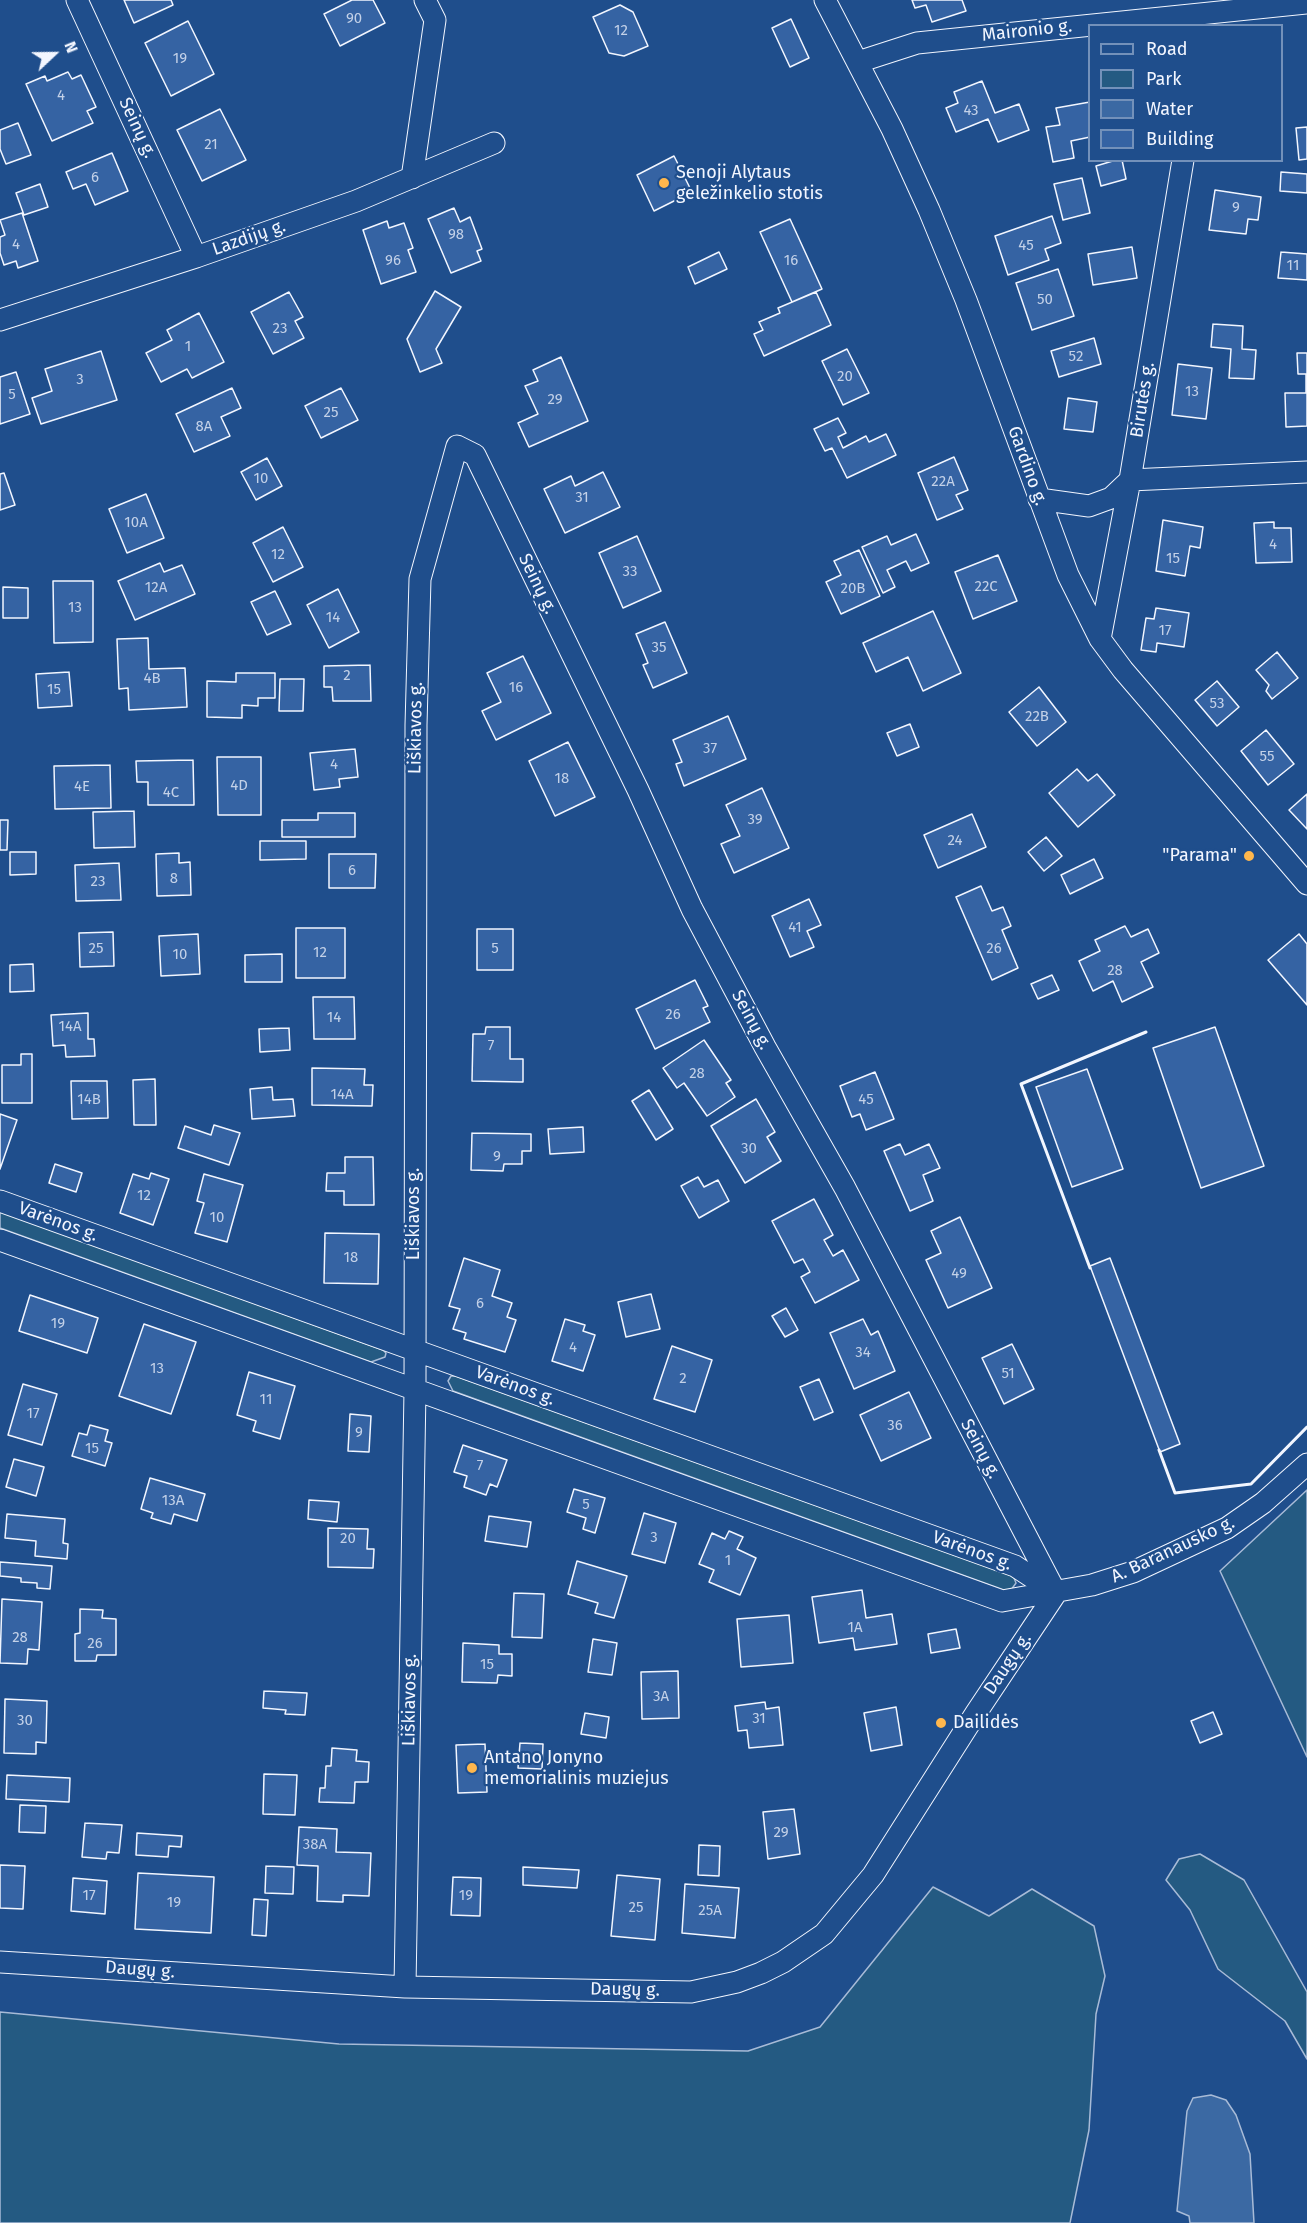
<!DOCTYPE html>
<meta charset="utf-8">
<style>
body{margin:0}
#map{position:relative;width:1307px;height:2223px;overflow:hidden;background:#1f4e8c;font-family:"Fira Sans",sans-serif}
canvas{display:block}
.legend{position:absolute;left:1088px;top:24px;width:195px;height:138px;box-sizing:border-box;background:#1f4e8c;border:2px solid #7391ba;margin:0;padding:8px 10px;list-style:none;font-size:18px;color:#f2f6ff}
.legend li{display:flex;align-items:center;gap:12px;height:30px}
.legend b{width:30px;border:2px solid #7391ba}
.north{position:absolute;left:24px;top:24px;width:60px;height:60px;-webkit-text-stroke:4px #1f4e8c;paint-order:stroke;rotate:68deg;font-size:16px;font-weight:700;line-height:24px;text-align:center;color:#f2f6ff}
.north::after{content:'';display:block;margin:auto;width:21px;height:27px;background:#f2f6ff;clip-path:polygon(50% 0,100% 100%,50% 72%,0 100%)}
</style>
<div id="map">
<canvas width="1307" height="2223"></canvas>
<ul class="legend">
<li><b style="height:8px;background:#1f4e8c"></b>Road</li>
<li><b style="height:16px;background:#245a82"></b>Park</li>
<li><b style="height:16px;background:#3b69a3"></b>Water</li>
<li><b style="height:16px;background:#3563a3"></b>Building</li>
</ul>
<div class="north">N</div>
</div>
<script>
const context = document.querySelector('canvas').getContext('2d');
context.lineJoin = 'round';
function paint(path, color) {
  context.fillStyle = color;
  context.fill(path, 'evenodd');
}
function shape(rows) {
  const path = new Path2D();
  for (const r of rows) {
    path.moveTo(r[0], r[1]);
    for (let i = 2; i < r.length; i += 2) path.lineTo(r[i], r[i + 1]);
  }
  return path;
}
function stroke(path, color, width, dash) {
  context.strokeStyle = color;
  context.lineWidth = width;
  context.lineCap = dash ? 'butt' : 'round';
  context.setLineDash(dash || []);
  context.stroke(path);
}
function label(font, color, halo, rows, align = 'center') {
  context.font = font + ' "Fira Sans",sans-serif';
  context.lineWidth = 4.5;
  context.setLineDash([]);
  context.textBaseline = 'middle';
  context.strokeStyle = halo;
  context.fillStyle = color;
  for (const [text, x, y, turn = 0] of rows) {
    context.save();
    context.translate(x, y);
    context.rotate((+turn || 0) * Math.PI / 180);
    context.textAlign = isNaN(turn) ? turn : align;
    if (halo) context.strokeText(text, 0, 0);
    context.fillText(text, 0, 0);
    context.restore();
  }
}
const green = shape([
 [0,1211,383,1350,386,1353,385,1357,371,1362,0,1228,0,1211],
 [451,1376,456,1376,1010,1575,1014,1578,1016,1583,1011,1590,1004,1590,453,1391,448,1381,451,1376],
 [1307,1490,1307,1757,1220,1571,1307,1490],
 [1200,1854,1244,1880,1307,1992,1307,2059,1285,2021,1218,1969,1190,1910,1166,1880,1179,1859,1200,1854],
 [933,1887,989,1916,1032,1889,1094,1926,1105,1976,1096,2014,1089,2130,1070,2223,0,2223,0,2012,339,2044,748,2051,820,2027,933,1887]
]);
const water = shape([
 [1211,2095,1226,2100,1236,2115,1250,2154,1254,2223,1190,2223,1189,2216,1177,2211,1187,2111,1193,2098,1211,2095]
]);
const building = shape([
 [124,0,171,0,173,5,134,23,124,0],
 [352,0,373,0,385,23,340,46,324,14,352,0],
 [912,0,962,0,966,11,932,22,926,5,915,8,912,0],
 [620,5,633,12,648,46,624,56,609,53,593,17,620,5],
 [791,19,809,58,790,67,772,28,791,19],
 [188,21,214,74,171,96,145,43,188,21],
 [68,72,72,79,81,75,96,107,87,111,93,123,52,141,26,84,45,76,47,81,68,72],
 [982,81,995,113,1019,104,1029,130,998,142,988,119,956,132,946,108,958,103,954,92,982,81],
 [1090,102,1090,137,1071,141,1074,158,1053,162,1046,127,1060,125,1056,108,1090,102],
 [220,109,246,160,202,181,177,130,220,109],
 [18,123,31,155,6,164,0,149,0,130,18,123],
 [1307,127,1307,159,1299,160,1296,128,1307,127],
 [112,153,128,191,95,205,86,184,73,189,66,172,112,153],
 [674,156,692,192,654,211,637,175,674,156],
 [1116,160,1122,160,1126,179,1101,186,1096,166,1116,160],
 [1281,172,1307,174,1307,193,1280,191,1281,172],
 [1082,178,1090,213,1063,220,1054,184,1082,178],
 [40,184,48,207,24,215,16,193,40,184],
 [1215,190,1261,197,1258,220,1248,219,1246,234,1209,230,1215,190],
 [454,208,460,222,470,217,482,249,477,251,481,261,451,273,428,219,454,208],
 [22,213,38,261,18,268,16,261,4,265,0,253,0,237,5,235,0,220,22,213],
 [1052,216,1061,243,1045,249,1049,260,1008,275,995,236,1052,216],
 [790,219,822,289,792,302,760,232,790,219],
 [387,221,389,228,404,223,413,248,408,250,416,272,381,284,363,230,387,221],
 [1132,247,1137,278,1093,285,1088,254,1132,247],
 [719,252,727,269,695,284,688,267,719,252],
 [1281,252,1307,254,1307,280,1278,278,1281,252],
 [1058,269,1074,316,1032,330,1016,283,1058,269],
 [435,291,461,307,436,349,442,363,420,372,407,339,435,291],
 [289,292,303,317,295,321,304,338,273,354,251,312,289,292],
 [816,292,831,325,764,356,754,334,763,330,759,322,780,313,778,308,816,292],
 [199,313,224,362,192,378,187,369,161,382,146,353,172,340,167,330,199,313],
 [1213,324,1243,326,1242,349,1256,350,1254,379,1229,378,1231,349,1211,347,1213,324],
 [1094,338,1101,364,1059,377,1051,351,1094,338],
 [847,349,869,393,843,405,822,361,847,349],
 [101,351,117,400,41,424,32,398,52,391,45,369,101,351],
 [1297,353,1307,353,1307,426,1286,427,1285,393,1306,393,1306,374,1298,374,1297,353],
 [561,357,588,421,529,447,518,423,538,414,525,386,538,381,533,370,561,357],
 [1178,364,1212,368,1206,419,1172,415,1178,364],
 [16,372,30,414,0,424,0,377,16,372],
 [232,388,241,408,221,417,230,436,194,452,176,414,232,388],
 [341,388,358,420,321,438,305,406,341,388],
 [1068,398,1097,402,1093,432,1064,429,1068,398],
 [838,418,846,433,838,437,843,448,866,436,869,442,886,434,896,455,847,478,832,448,825,451,814,429,838,418],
 [954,457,968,490,956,495,963,509,937,520,918,473,954,457],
 [267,458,282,486,256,500,241,472,267,458],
 [603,472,620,507,565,533,544,489,571,476,575,486,603,472],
 [4,473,15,505,0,510,0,474,4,473],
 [146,494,164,538,127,553,109,509,146,494],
 [1163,520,1203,527,1200,548,1190,546,1185,576,1156,571,1163,520],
 [1274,522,1274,528,1291,528,1292,562,1256,563,1254,523,1274,522],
 [283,527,303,567,273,582,253,543,283,527],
 [916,534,929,563,911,571,906,561,887,570,895,587,883,593,862,547,887,536,891,545,916,534],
 [637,536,661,591,623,608,599,553,637,536],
 [859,550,880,596,841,614,826,582,841,575,834,561,859,550],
 [998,555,1017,601,973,619,955,572,998,555],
 [160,563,164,572,182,565,195,594,135,620,118,581,160,563],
 [53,581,93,581,93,642,54,643,53,581],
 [3,587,28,588,28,618,3,618,3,587],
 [338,589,359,632,329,648,307,605,338,589],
 [275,591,291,624,267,635,251,602,275,591],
 [1156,608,1189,613,1184,647,1157,643,1156,652,1141,650,1146,618,1154,619,1156,608],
 [933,611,961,673,923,691,908,657,876,672,863,643,933,611],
 [665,622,687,673,653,688,643,665,648,663,636,634,665,622],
 [148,638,149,669,185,668,187,707,129,710,128,688,119,689,117,639,148,638],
 [1277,652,1298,678,1272,699,1266,691,1269,685,1256,670,1277,652],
 [523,656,551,713,496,740,482,711,501,702,487,673,523,656],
 [370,665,371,701,333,701,332,687,324,687,324,666,370,665],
 [69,672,72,706,38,708,36,674,69,672],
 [236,673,275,673,275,698,258,698,258,706,242,705,242,718,207,717,207,681,236,682,236,673],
 [280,679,304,679,303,711,279,711,280,679],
 [1217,681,1239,707,1217,726,1195,700,1217,681],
 [1039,687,1066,722,1037,746,1009,712,1039,687],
 [728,716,746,759,684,786,676,764,682,762,673,740,728,716],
 [910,724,919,747,897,756,887,733,910,724],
 [1266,730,1294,764,1268,785,1241,751,1266,730],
 [568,742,595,797,555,816,529,761,568,742],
 [355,749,358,777,339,779,340,787,314,790,310,753,355,749],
 [217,757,261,757,261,815,218,815,217,757],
 [193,760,194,805,148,805,148,782,137,782,136,761,193,760],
 [110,765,111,808,55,809,54,766,110,765],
 [1077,769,1088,781,1097,774,1115,795,1078,827,1049,793,1077,769],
 [762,788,789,848,734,873,721,844,740,836,726,805,762,788],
 [1307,794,1307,829,1289,810,1307,794],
 [134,811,135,847,94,848,93,812,134,811],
 [318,813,355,813,355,837,282,837,282,820,318,820,318,813],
 [972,814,986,847,938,868,924,835,972,814],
 [0,820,8,820,7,850,0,850,0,820],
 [1046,837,1062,856,1044,871,1028,852,1046,837],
 [260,841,306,841,306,859,260,860,260,841],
 [10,852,36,852,36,874,10,875,10,852],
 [179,853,179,863,190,862,191,895,157,896,156,854,179,853],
 [329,854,376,854,375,888,329,888,329,854],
 [1094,859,1103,878,1070,894,1061,875,1094,859],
 [119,863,121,900,76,901,75,865,119,863],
 [981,886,992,911,1003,907,1011,926,1002,930,1018,968,992,980,956,897,981,886],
 [809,899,821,925,807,931,814,947,790,957,772,916,809,899],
 [1125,926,1131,937,1148,929,1159,953,1141,962,1153,987,1122,1002,1113,981,1093,991,1079,961,1100,951,1095,940,1125,926],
 [296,928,345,928,345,978,296,978,296,928],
 [477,929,513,929,513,970,477,970,477,929],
 [113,932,114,966,80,967,79,933,113,932],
 [198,934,200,974,161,976,159,936,198,934],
 [1299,934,1307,944,1307,1005,1268,960,1299,934],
 [282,954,282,982,245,982,245,955,282,954],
 [33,964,34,991,10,992,10,965,33,964],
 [1052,975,1059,990,1038,999,1031,984,1052,975],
 [695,980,708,1006,703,1008,710,1022,655,1049,636,1009,695,980],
 [313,997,354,997,355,1039,314,1039,313,997],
 [88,1013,88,1039,94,1039,95,1056,66,1057,65,1045,53,1046,51,1015,88,1013],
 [486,1027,510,1027,510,1059,523,1059,523,1082,472,1081,473,1034,485,1034,486,1027],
 [1215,1027,1264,1166,1201,1188,1153,1048,1215,1027],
 [289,1028,290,1050,260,1052,259,1029,289,1028],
 [704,1040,731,1080,726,1083,735,1097,707,1116,684,1083,677,1088,663,1068,704,1040],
 [21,1054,32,1054,32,1103,2,1103,2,1065,21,1065,21,1054],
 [312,1068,365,1069,364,1085,373,1085,372,1106,312,1105,312,1068],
 [1087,1069,1123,1169,1072,1187,1036,1087,1087,1069],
 [875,1072,894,1119,866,1130,860,1114,852,1117,840,1086,875,1072],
 [155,1079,156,1125,134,1125,133,1080,155,1079],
 [71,1081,107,1081,108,1118,72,1119,71,1081],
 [272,1087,273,1100,293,1099,295,1116,252,1119,250,1089,272,1087],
 [649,1090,673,1129,656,1140,632,1101,649,1090],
 [756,1099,775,1132,767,1137,781,1161,745,1183,711,1126,756,1099],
 [0,1114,17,1120,0,1169,0,1114],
 [214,1125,240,1133,229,1165,178,1148,185,1126,211,1135,214,1125],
 [583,1127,584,1152,550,1154,548,1129,583,1127],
 [472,1133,531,1134,531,1151,522,1151,522,1164,504,1164,503,1171,471,1170,472,1133],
 [900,1144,905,1155,929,1144,940,1168,923,1175,933,1201,910,1211,884,1151,900,1144],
 [345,1157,373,1157,374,1205,344,1205,344,1191,326,1191,327,1173,345,1173,345,1157],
 [55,1164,82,1173,76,1192,49,1183,55,1164],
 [151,1173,169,1179,153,1225,120,1213,133,1174,149,1179,151,1173],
 [204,1174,243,1185,227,1242,195,1233,204,1203,197,1201,204,1174],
 [698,1177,704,1187,718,1180,729,1201,699,1218,681,1186,698,1177],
 [814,1199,833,1235,824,1240,833,1256,843,1250,859,1280,815,1303,801,1277,810,1272,803,1259,794,1263,772,1221,814,1199],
 [960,1217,992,1288,948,1308,926,1260,941,1253,931,1231,960,1217],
 [325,1233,379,1234,378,1284,324,1283,325,1233],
 [464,1258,500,1270,492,1296,512,1303,507,1317,516,1320,505,1352,464,1339,466,1333,453,1329,460,1309,449,1306,464,1258],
 [1110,1258,1180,1444,1160,1452,1090,1266,1110,1258],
 [651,1294,660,1329,626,1337,618,1302,651,1294],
 [30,1295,98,1318,87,1353,19,1331,30,1295],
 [786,1308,798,1330,785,1337,772,1316,786,1308],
 [565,1319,585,1325,583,1331,595,1335,583,1371,552,1361,565,1319],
 [863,1319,871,1335,878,1331,895,1371,854,1389,830,1333,863,1319],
 [144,1324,196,1342,171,1414,119,1396,144,1324],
 [1012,1344,1034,1389,1004,1404,982,1358,1012,1344],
 [672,1346,712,1360,695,1412,654,1399,672,1346],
 [249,1372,295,1386,280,1439,253,1431,256,1421,237,1415,249,1372],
 [819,1379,833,1412,814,1420,800,1387,819,1379],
 [23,1384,57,1394,42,1445,8,1435,23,1384],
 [909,1392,931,1438,881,1461,860,1415,909,1392],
 [350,1414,371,1416,369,1452,348,1451,350,1414],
 [90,1425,108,1430,105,1441,112,1443,105,1466,72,1456,79,1433,87,1435,90,1425],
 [463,1445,507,1460,497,1487,490,1484,486,1495,464,1487,467,1476,454,1472,463,1445],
 [14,1459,44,1467,36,1496,6,1487,14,1459],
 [150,1478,205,1494,197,1521,174,1514,171,1524,151,1518,153,1513,141,1509,150,1478],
 [574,1489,605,1498,595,1533,583,1529,586,1518,567,1512,574,1489],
 [309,1500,339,1502,337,1522,308,1519,309,1500],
 [644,1513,676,1523,665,1563,632,1554,644,1513],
 [7,1514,65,1519,63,1543,68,1544,67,1559,35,1556,36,1541,5,1538,7,1514],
 [489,1516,531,1522,527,1547,485,1541,489,1516],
 [328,1528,368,1529,367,1549,374,1549,373,1568,328,1567,328,1528],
 [729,1531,743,1537,737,1549,756,1558,740,1595,709,1582,714,1570,699,1564,712,1533,725,1539,729,1531],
 [577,1561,627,1576,614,1618,595,1613,598,1603,568,1594,577,1561],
 [0,1562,52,1566,50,1589,37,1588,37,1583,21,1582,21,1578,0,1576,0,1562],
 [862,1590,866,1618,892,1614,897,1644,855,1650,853,1638,819,1643,812,1597,862,1590],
 [514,1593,544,1594,542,1638,512,1637,514,1593],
 [2,1599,42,1602,39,1650,28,1649,27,1664,0,1663,2,1599],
 [80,1609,103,1610,102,1618,116,1619,116,1655,97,1655,96,1661,75,1661,75,1634,80,1633,80,1609],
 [789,1615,793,1663,741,1667,737,1619,789,1615],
 [956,1629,960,1648,931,1653,928,1634,956,1629],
 [593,1639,617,1643,612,1675,588,1672,593,1639],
 [463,1643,499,1645,499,1654,512,1654,512,1676,498,1675,497,1683,462,1682,463,1643],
 [678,1671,679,1718,642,1719,641,1672,678,1671],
 [264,1691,307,1693,305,1715,285,1714,286,1710,263,1708,264,1691],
 [5,1699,47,1701,46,1743,36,1742,36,1754,4,1753,5,1699],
 [765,1702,766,1709,779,1707,783,1745,749,1748,747,1730,738,1731,735,1706,765,1702],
 [896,1707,902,1745,871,1751,864,1713,896,1707],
 [1213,1712,1222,1734,1200,1743,1191,1721,1213,1712],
 [585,1713,609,1717,606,1738,581,1734,585,1713],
 [520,1743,543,1744,542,1769,518,1768,520,1743],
 [485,1744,487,1792,458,1793,456,1745,485,1744],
 [332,1748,357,1750,356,1761,369,1762,368,1782,355,1782,354,1803,319,1802,320,1788,325,1788,326,1766,331,1766,332,1748],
 [264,1774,297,1775,295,1815,263,1814,264,1774],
 [7,1775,70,1778,69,1802,6,1799,7,1775],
 [20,1805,46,1806,45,1833,19,1832,20,1805],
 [794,1809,800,1854,768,1859,763,1812,794,1809],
 [85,1823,122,1825,119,1853,107,1852,106,1859,82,1857,85,1823],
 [299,1827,337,1829,336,1852,371,1853,369,1896,343,1895,343,1902,317,1901,318,1866,297,1865,299,1827],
 [137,1833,182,1836,181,1847,169,1846,168,1857,136,1855,137,1833],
 [699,1845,720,1846,719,1876,698,1875,699,1845],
 [0,1865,25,1866,23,1909,0,1908,0,1865],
 [266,1866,294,1867,293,1894,265,1893,266,1866],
 [523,1867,579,1870,577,1888,523,1885,523,1867],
 [138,1873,214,1877,211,1933,135,1929,138,1873],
 [617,1875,660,1879,655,1940,611,1936,617,1875],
 [453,1877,481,1878,480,1916,451,1915,453,1877],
 [73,1878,107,1881,105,1914,71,1911,73,1878],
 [685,1884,739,1888,735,1938,682,1933,685,1884],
 [254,1899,268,1900,266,1936,252,1935,254,1899]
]);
const street = shape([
 [77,0,196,257],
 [825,0,892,129,929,210,966,300,1068,575,1100,639,1123,670,1307,884],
 [858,62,917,43,1307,3],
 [412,178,435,20,425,0],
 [0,320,196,257,356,201,494,143],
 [1039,499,1089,506,1111,498,1130,480,1307,472],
 [1100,639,1130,480,1183,160],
 [0,1201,1015,1566,1053,1591],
 [0,1240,1002,1601,1092,1585,1133,1572,1227,1528,1263,1503,1307,1464],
 [0,1962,405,1987,691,1992,737,1982,761,1973,783,1962,824,1934,873,1875,976,1713,1056,1593],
 [405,1987,415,1390,416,725,420,579,457,446,475,455,638,790,692,909,765,1047,845,1188,1056,1593]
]);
const wall = shape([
 [1090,1268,1021,1084,1146,1032],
 [1159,1450,1175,1493,1251,1484,1307,1427]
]);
const markers = [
 [664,183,6,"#ffb74d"],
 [1249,856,6,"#ffb74d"],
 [941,1723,6,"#ffb74d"],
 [472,1768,6,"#ffb74d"]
];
const numberNames = [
 ["90",354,19],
 ["12",621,31],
 ["19",180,59],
 ["4",61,96],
 ["43",971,111],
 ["21",211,145],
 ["6",95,178],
 ["9",1236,208],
 ["98",456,235],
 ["4",16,245],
 ["45",1026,246],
 ["96",393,261],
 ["16",791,261],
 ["11",1293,266],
 ["50",1045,300],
 ["23",280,329],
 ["1",188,347],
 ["52",1076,357],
 ["20",845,377],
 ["3",80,380],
 ["13",1192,392],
 ["5",12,395],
 ["29",555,400],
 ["25",331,413],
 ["8A",204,427],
 ["10",261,479],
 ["22A",943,482],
 ["31",582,498],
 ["10A",136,523],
 ["4",1273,545],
 ["12",278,555],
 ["15",1173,559],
 ["33",630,572],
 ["22C",986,587],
 ["12A",156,588],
 ["20B",853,589],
 ["13",75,608],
 ["14",333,618],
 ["17",1165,631],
 ["35",659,648],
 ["2",347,676],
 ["4B",152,679],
 ["16",516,688],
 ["15",54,690],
 ["53",1217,704],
 ["22B",1037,717],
 ["37",710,749],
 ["55",1267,757],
 ["4",334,765],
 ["18",562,779],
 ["4D",239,786],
 ["4E",82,787],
 ["4C",171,793],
 ["39",755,820],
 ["24",955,841],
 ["6",352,871],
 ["8",174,879],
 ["23",98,882],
 ["41",795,928],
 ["25",96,949],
 ["5",495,949],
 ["26",994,949],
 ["12",320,953],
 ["10",180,955],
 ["28",1115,971],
 ["26",673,1015],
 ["14",334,1018],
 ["14A",70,1027],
 ["7",491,1046],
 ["28",697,1074],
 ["14A",342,1095],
 ["14B",89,1100],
 ["45",866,1100],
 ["30",749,1149],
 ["9",497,1157],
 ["12",144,1196],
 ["10",217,1218],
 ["18",351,1258],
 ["49",959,1274],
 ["6",480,1304],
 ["19",58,1324],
 ["4",573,1348],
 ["34",863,1353],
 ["13",157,1369],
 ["51",1008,1374],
 ["2",683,1379],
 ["11",266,1400],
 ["17",33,1414],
 ["36",895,1426],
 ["9",359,1433],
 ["15",92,1449],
 ["7",480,1466],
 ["13A",173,1501],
 ["5",586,1505],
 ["3",654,1538],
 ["20",348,1539],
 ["1",728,1561],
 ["1A",855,1628],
 ["28",20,1638],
 ["26",95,1644],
 ["15",487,1665],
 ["3A",661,1697],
 ["31",759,1719],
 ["30",25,1721],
 ["29",781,1833],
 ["38A",315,1845],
 ["17",89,1896],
 ["19",466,1896],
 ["19",174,1903],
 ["25",636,1908],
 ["25A",710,1911]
];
const streetNames = [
 ["Maironio g.",1027,31,-6],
 ["Seinų g.",137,128,65],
 ["Lazdijų g.",249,238,-19],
 ["Birutės g.",1143,400,-81],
 ["Gardino g.",1027,466,70],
 ["Seinų g.",537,584,64],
 ["Liškiavos g.",416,728,-89],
 ["Seinų g.",751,1020,62],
 ["Liškiavos g.",414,1214,-90],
 ["Varėnos g.",58,1222,20],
 ["Varėnos g.",515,1386,20],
 ["Seinų g.",980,1449,62],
 ["A. Baranausko g.",1173,1550,-25],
 ["Varėnos g.",972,1551,20],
 ["Daugų g.",1008,1664,-56],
 ["Liškiavos g.",410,1700,-89],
 ["Daugų g.",140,1970,4],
 ["Daugų g.",625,1990,1]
];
const poiNames = [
 ["Senoji Alytaus",676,173],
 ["geležinkelio stotis",676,194],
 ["\"Parama\"",1237,856,"right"],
 ["Dailidės",953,1723],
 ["Antano Jonyno",484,1758],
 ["memorialinis muziejus",484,1779]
];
paint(green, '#245a82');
stroke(green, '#a8bbd7', 1.5);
paint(water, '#3b69a3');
stroke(water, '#a8bbd7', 1.5);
paint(building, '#3563a3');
stroke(building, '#f2f6ff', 1.5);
stroke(street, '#f2f6ff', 23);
stroke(street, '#1f4e8c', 21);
stroke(wall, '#f2f6ff', 3);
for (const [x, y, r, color] of markers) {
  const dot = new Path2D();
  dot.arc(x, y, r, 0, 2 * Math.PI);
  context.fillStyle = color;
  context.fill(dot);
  stroke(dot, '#1f4e8c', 2);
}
label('15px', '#c3d1e8', null, numberNames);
label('18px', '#f2f6ff', '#1f4e8c', streetNames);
label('18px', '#f2f6ff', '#1f4e8c', poiNames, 'left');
</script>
